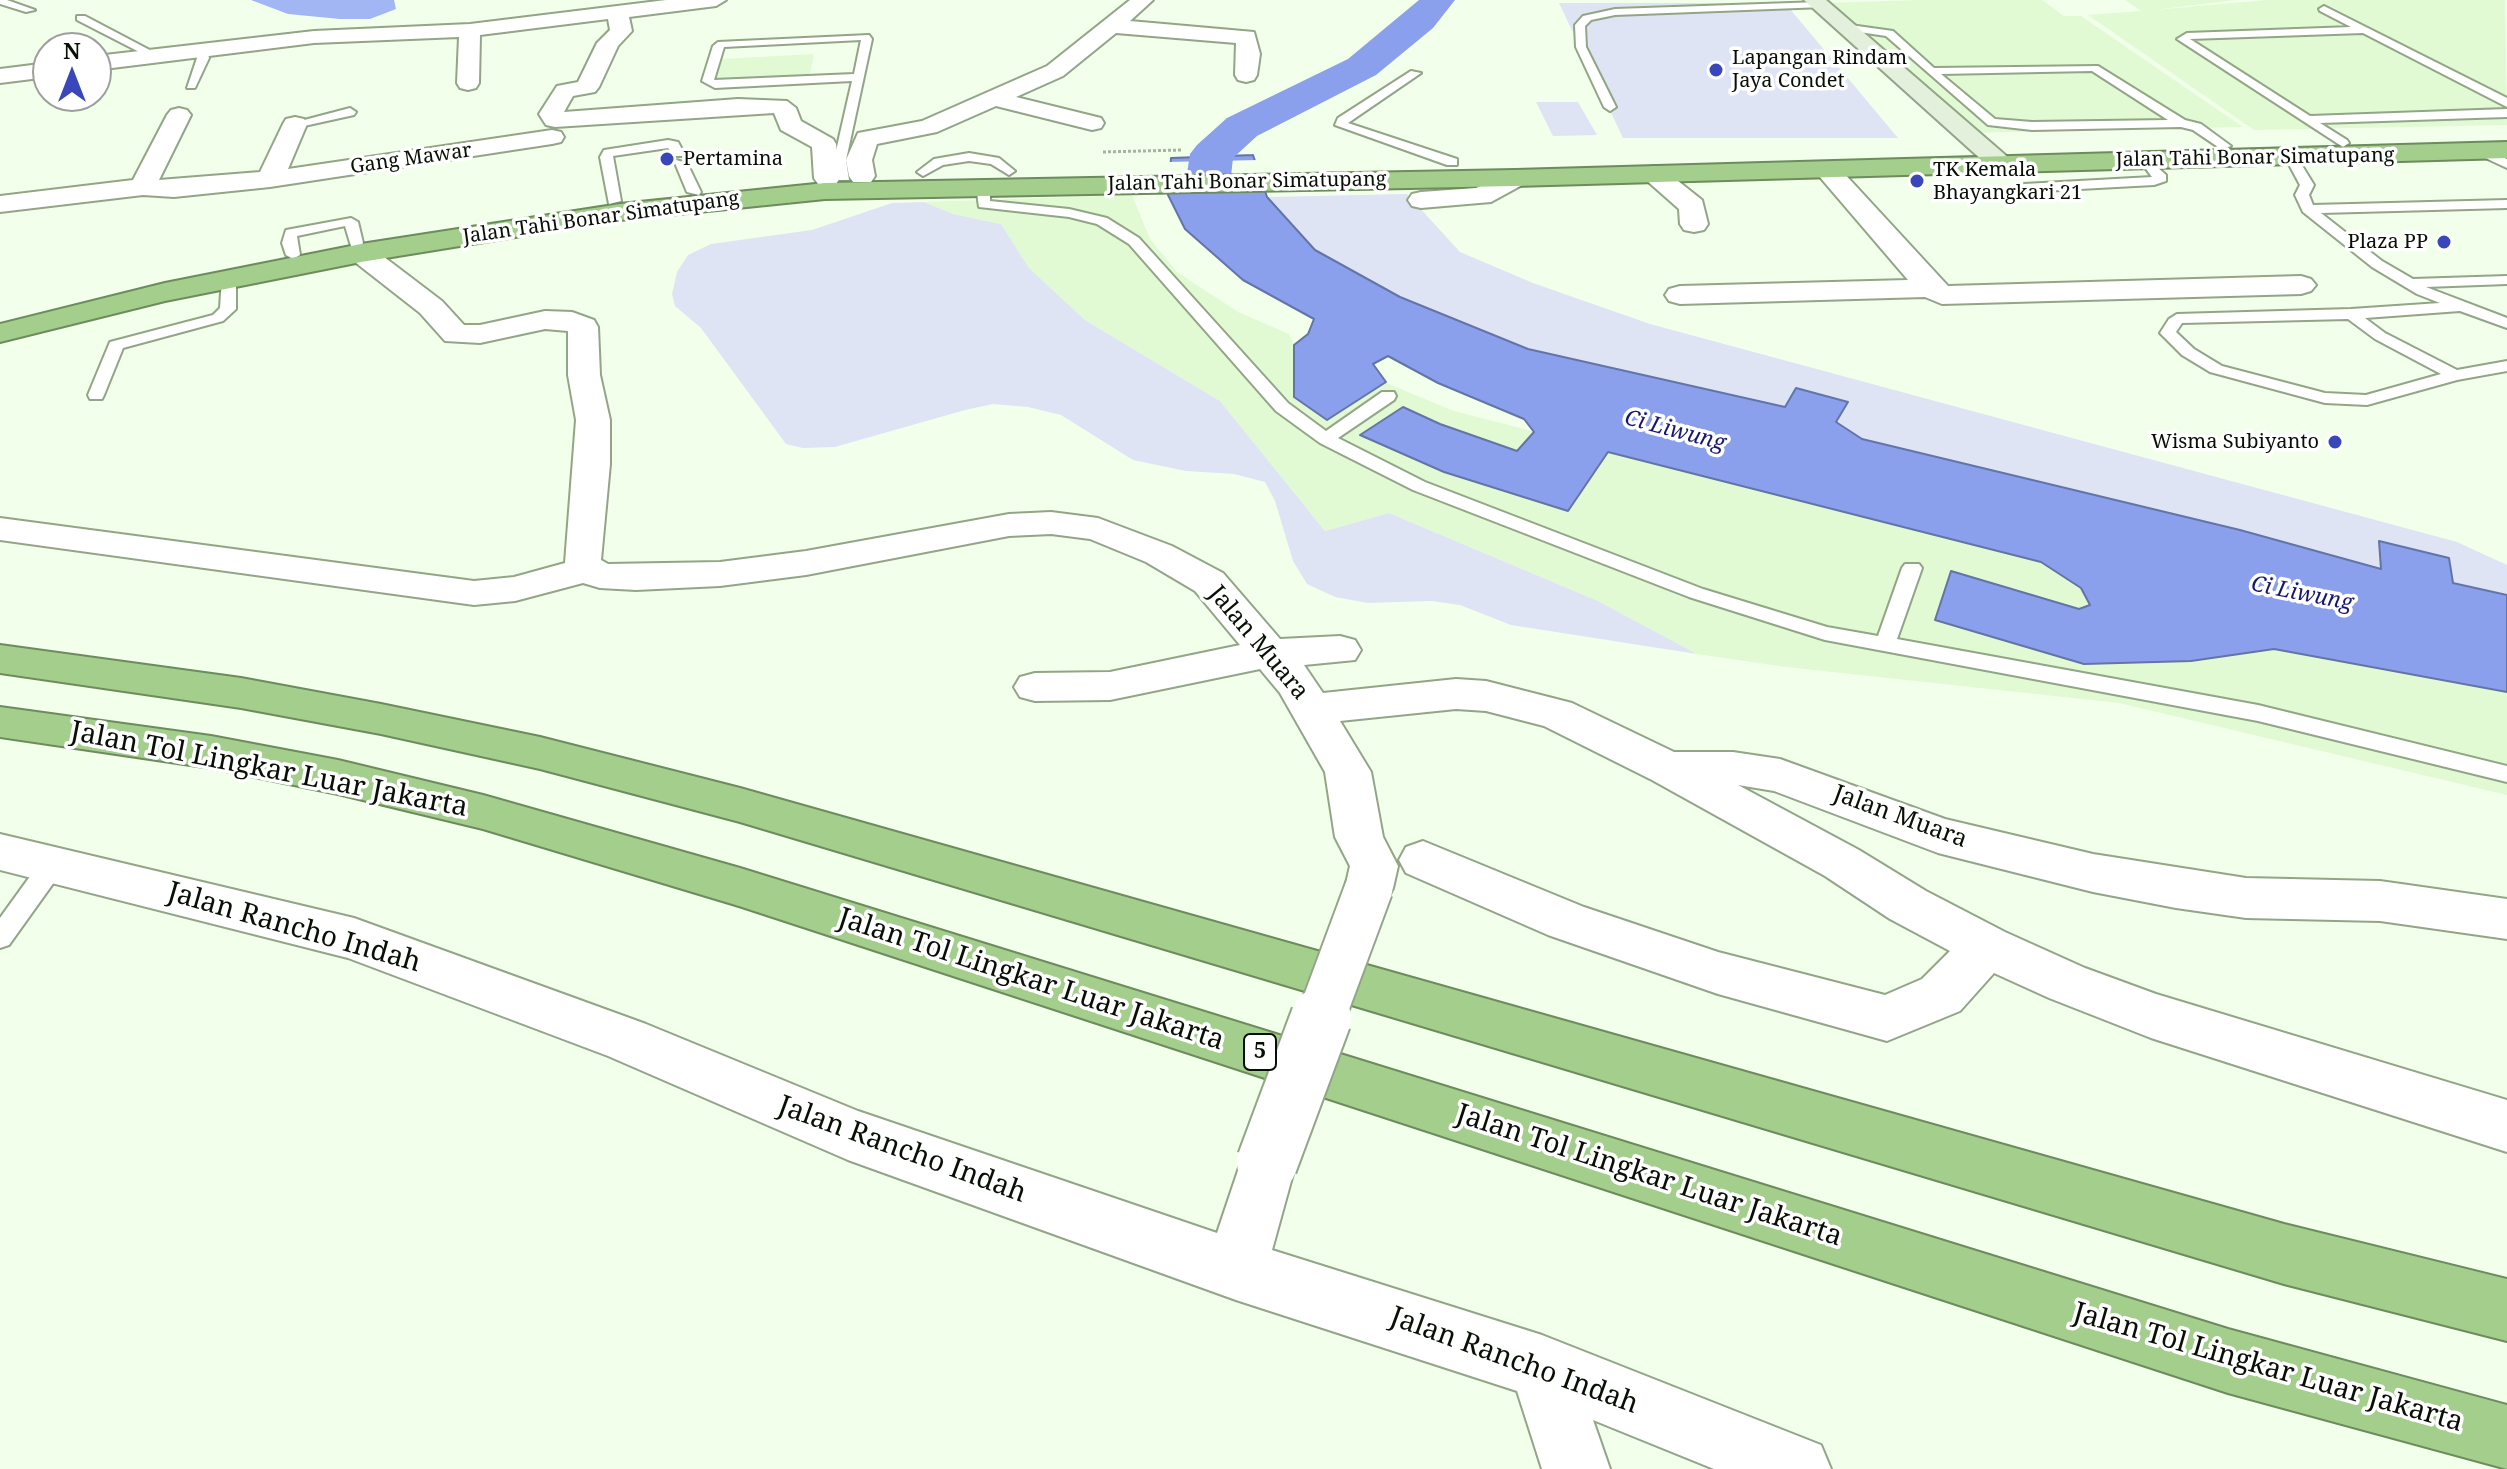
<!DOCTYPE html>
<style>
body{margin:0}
#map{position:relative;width:2507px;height:1469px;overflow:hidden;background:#f2ffeb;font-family:"Noto Serif",serif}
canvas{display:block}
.north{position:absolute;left:32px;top:32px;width:80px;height:80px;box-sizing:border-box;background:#fff;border:2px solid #9c9f9b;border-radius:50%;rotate:0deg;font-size:22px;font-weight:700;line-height:32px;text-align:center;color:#080f05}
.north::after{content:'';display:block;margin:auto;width:28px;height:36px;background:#3848bb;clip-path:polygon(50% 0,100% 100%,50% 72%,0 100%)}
</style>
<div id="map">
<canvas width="2507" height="1469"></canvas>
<div class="north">N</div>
</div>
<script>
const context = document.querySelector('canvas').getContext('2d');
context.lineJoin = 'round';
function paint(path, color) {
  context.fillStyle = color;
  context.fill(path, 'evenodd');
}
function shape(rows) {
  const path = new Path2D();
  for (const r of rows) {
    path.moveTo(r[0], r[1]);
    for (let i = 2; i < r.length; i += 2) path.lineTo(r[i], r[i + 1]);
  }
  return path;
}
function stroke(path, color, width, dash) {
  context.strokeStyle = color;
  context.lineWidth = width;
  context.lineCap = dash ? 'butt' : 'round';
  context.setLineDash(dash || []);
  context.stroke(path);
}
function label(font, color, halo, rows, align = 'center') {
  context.font = font + ' "Noto Serif",serif';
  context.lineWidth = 7;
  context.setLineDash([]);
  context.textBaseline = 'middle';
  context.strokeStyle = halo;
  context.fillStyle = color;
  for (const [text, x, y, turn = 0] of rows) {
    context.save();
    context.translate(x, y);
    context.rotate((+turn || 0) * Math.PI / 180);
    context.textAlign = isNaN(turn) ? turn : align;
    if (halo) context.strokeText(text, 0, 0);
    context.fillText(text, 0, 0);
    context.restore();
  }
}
const built = shape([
 [1919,0,2042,0,2064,16,2081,16,2243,127,1969,133,1823,3],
 [2125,0,2235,0,2154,10,2267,0,2505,0,2507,125,2254,130,2088,15,2141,11],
 [814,54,809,78,711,83,720,59],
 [1132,195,1150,239,1177,272,1238,312,1289,334,1294,345,1454,411,2041,562,2081,588,2274,649,2507,692,2507,795,2119,703,1786,667,1697,654,1598,601,1389,513,1325,531,1220,401,1085,320,1029,268,1001,224,953,214,924,202]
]);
const green = shape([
 [1559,3,1785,3,1898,138,1623,138],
 [1536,102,1578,102,1597,135,1553,136],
 [1407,194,1460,252,1533,283,1650,324,2457,542,2507,565,2507,595,2453,582,2449,558,2380,541,2382,569,2240,530,1862,439,1836,422,1847,402,1797,388,1785,407,1528,349,1400,297,1315,250,1267,197],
 [924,202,953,214,1001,224,1029,268,1085,320,1220,401,1325,531,1389,513,1598,601,1697,654,1511,625,1460,605,1431,601,1368,603,1335,597,1307,584,1293,561,1275,501,1265,482,1234,474,1186,471,1133,460,1061,415,1028,407,993,404,965,410,835,447,803,448,786,444,701,328,675,306,672,294,677,272,688,255,711,244,812,230,892,203]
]);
const forest = shape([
 [251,0,394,0,396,9,370,19,340,19,288,14]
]);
const water = shape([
 [1253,155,1267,197,1315,250,1400,297,1528,349,1785,407,1796,388,1848,402,1836,422,1862,439,2240,530,2381,569,2379,541,2449,558,2453,583,2507,595,2507,692,2274,649,2191,661,2084,664,1935,620,1951,571,2079,609,2090,605,2081,588,2041,562,1608,452,1568,511,1444,472,1360,435,1403,407,1440,424,1517,451,1534,432,1524,419,1438,383,1388,356,1373,364,1386,382,1327,420,1294,397,1294,345,1308,334,1314,319,1243,280,1185,229,1168,195,1171,158,1253,155]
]);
const pier = shape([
 [1259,160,1269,191,1164,193,1167,162]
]);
const river = shape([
 [1419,0,1455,0,1433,28,1376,75,1257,136,1233,158,1228,204,1265,249,1258,259,1241,264,1224,259,1182,206,1190,154,1197,145,1227,118,1348,59,1419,0]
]);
const path = shape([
 [1103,152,1181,150]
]);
const lane = shape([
 [0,0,7,0,35,10,26,12,0,4,0,0],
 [1820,2,1825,5,1824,7,1615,15,1591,20,1585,26,1586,47,1616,107,1610,111,1604,107,1576,47,1575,25,1583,16,1615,9,1820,2],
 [2324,6,2507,98,2507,107,2363,33,2190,39,2310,116,2507,109,2507,117,2320,123,2347,140,2349,143,2343,147,2177,39,2187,33,2351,27,2320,11,2319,9,2324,6],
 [77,16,85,16,161,56,151,58,77,20,77,16],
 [1843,24,1893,31,1934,68,2098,66,2185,120,2201,124,2231,146,2221,149,2193,130,2181,127,2032,130,1988,125,1886,36,1839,29,1838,27,1843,24],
 [2092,71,2168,120,2032,122,1995,119,1941,74,2092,71],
 [869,35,872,39,846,160,849,180,839,180,834,160,852,81,715,88,702,81,713,46,718,42,869,35],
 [861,40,854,74,714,80,724,47,861,40],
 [202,47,207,50,209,58,195,88,187,88,197,58,197,50,202,47],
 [1411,71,1421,73,1348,123,1457,159,1457,165,1447,165,1335,125,1338,118,1411,71],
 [350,108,356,112,354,115,295,128,289,124,350,108],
 [668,140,678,142,684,153,682,156,674,156,668,148,613,156,621,201,609,204,600,157,604,150,668,140],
 [2483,148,2507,159,2507,168,2479,155,2479,149,2483,148],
 [969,153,999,158,1015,171,1009,175,991,164,969,161,943,165,923,176,917,172,934,159,969,153],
 [2291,153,2295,154,2314,185,2309,195,2313,205,2507,200,2507,208,2321,213,2382,261,2413,279,2507,276,2507,284,2426,287,2507,318,2507,328,2460,311,2365,318,2385,333,2457,370,2507,361,2507,371,2457,380,2367,405,2325,403,2210,372,2182,355,2160,333,2169,319,2177,314,2351,309,2440,303,2417,294,2372,267,2303,212,2295,195,2300,185,2285,157,2291,153],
 [2348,319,2375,339,2441,374,2366,395,2325,393,2222,366,2194,349,2176,332,2182,323,2348,319],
 [2146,157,2166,175,2166,181,2154,185,2024,192,2017,188,2024,184,2152,177,2140,161,2146,157],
 [676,160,687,163,701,192,699,195,687,192,675,163,676,160],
 [983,182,990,186,990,201,1069,209,1107,218,1139,238,1288,403,1326,431,1382,392,1394,392,1396,396,1394,400,1338,438,1425,482,1703,589,1827,627,1878,636,1902,568,1905,564,1919,564,1922,568,1897,639,2258,705,2507,766,2507,782,2258,721,1825,640,1689,597,1413,490,1320,443,1276,411,1129,244,1097,224,1069,217,979,207,976,186,983,182],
 [351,218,358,222,363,243,361,246,351,246,345,226,297,236,300,255,293,259,286,255,282,243,286,230,351,218],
 [229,274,236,278,236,309,223,321,123,348,104,395,102,399,90,399,88,395,110,342,213,315,220,308,222,278,229,274],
 [53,855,62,857,65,864,62,871,9,945,0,948,0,918,44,857,53,855]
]);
const street = shape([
 [666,0,726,0,716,6,629,17,632,31,618,46,599,87,595,92,573,96,564,112,738,99,787,101,796,108,801,121,833,139,836,144,840,178,836,184,818,184,814,178,812,147,781,130,774,113,555,127,546,125,539,114,557,86,578,82,597,43,610,30,608,19,480,35,479,83,476,88,468,90,460,88,457,83,459,37,314,43,96,70,96,56,314,31,470,24,666,0],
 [1130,0,1153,0,1130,21,1254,32,1260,54,1257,75,1254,80,1246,82,1238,80,1235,75,1236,43,1116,33,1063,76,1016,97,1101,118,1104,123,1101,128,1092,130,996,106,937,132,877,144,872,160,875,176,871,182,853,182,849,176,846,160,858,133,922,121,1047,66,1130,0],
 [48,63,48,77,0,83,0,69,48,63],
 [179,108,187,110,191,115,159,180,260,172,283,124,286,119,295,117,304,119,307,124,288,169,552,130,561,132,564,137,561,142,552,144,270,187,174,197,143,195,0,212,0,196,133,180,167,115,171,110,179,108],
 [1654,166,1663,169,1702,200,1708,224,1704,230,1694,232,1684,230,1680,224,1679,209,1645,179,1641,174,1645,169,1654,166],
 [1832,168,1841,170,1948,286,2301,276,2311,279,2316,285,2311,291,2301,294,1942,304,1925,297,1680,304,1669,301,1665,295,1669,289,1680,286,1908,280,1819,176,1823,170,1832,168],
 [1515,170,1524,172,1528,178,1524,184,1491,202,1421,208,1412,206,1408,200,1412,194,1421,192,1476,188,1515,170],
 [361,244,371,247,442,301,464,325,480,325,545,311,572,312,594,320,598,327,600,375,610,420,610,464,601,560,608,564,720,562,806,551,1009,514,1051,512,1098,518,1172,546,1223,573,1280,639,1340,636,1355,640,1361,650,1355,660,1304,665,1323,693,1456,679,1486,681,1572,703,1674,752,1733,752,1780,759,1945,819,2093,854,2246,878,2380,881,2507,899,2507,939,2380,921,2246,918,2176,908,2093,892,1938,853,1774,791,1738,785,1859,850,1926,891,2005,932,2085,968,2156,994,2507,1100,2507,1152,2151,1038,2049,998,1994,973,1960,1011,1887,1041,1718,994,1548,935,1406,873,1399,860,1406,847,1423,841,1584,907,1718,952,1885,995,1922,979,1950,951,1890,919,1825,876,1652,780,1544,726,1486,711,1456,709,1340,721,1371,772,1383,837,1398,866,1393,888,1386,902,1369,907,1352,902,1345,888,1350,866,1335,837,1325,772,1280,693,1260,669,1110,700,1035,701,1020,697,1014,687,1020,677,1035,673,1110,672,1240,645,1195,591,1146,562,1090,539,1051,534,1009,536,806,575,720,586,636,590,600,588,583,583,515,601,474,605,0,540,0,518,474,581,514,577,565,563,576,420,568,375,568,331,545,329,480,343,445,341,420,313,351,259,347,253,351,247,361,244],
 [0,834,354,918,646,1024,858,1111,1217,1233,1247,1144,1267,1136,1287,1144,1296,1163,1272,1250,1542,1335,1821,1445,1831,1469,1714,1469,1593,1420,1610,1469,1542,1469,1517,1391,1236,1300,848,1160,608,1056,348,958,0,870,0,834]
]);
const secondary = shape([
 [1804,0,1826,0,2011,160,2015,165,2011,170,1993,170,1804,0]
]);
const highway = shape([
 [2507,142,2507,158,1515,186,825,199,620,220,361,262,165,301,0,342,0,324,165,283,361,244,620,204,825,183,1515,170,2507,142],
 [0,645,241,678,381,704,540,737,740,788,2284,1224,2507,1279,2507,1341,2284,1284,740,822,540,769,381,734,241,708,0,673,0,645],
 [0,707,211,736,338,760,483,795,740,868,2228,1329,2507,1405,2507,1469,2228,1393,739,906,483,829,338,794,211,768,0,737,0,707]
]);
const streetBridgeFar1 = shape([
 [1320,1020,1369,888]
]);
const streetBridge = shape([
 [1267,1163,1321,1018]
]);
const markers = [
 [1716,70,8,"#3848bb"],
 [667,159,8,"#3848bb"],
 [1917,181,8,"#3848bb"],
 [2444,242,8,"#3848bb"],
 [2335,442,8,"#3848bb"]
];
const farPoinames = [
 ["Lapangan Rindam",1732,58],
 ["Jaya Condet",1732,81],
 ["Pertamina",683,159],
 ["TK Kemala",1933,170],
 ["Bhayangkari 21",1933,193],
 ["Plaza PP",2428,242,"right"],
 ["Wisma Subiyanto",2319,442,"right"]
];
const farStreetnames = [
 ["Jalan Tahi Bonar Simatupang",2255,158,-1],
 ["Gang Mawar",411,159,-8],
 ["Jalan Tahi Bonar Simatupang",1247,182,-1],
 ["Jalan Tahi Bonar Simatupang",601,218,-8]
];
const farWaternames = [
 ["Ci Liwung",1675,431,15],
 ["Ci Liwung",2302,594,11]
];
const shields = [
 [1260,1052,32]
];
const shieldNames = [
 ["5",1260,1052]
];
const streetNames = [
 ["Jalan Muara",1258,643,50],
 ["Jalan Muara",1900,817,20]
];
const nearStreetnames = [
 ["Jalan Tol Lingkar Luar Jakarta",269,770,11],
 ["Jalan Rancho Indah",294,928,16],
 ["Jalan Tol Lingkar Luar Jakarta",1031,980,18],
 ["Jalan Rancho Indah",902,1150,20],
 ["Jalan Tol Lingkar Luar Jakarta",1649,1176,18],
 ["Jalan Rancho Indah",1514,1361,20],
 ["Jalan Tol Lingkar Luar Jakarta",2268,1368,16]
];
paint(built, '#e1fad3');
paint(green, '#dfe4f4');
paint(forest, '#a3b6f4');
paint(water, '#8aa0ec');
stroke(water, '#6374a7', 2);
paint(pier, '#f2ffeb');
paint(river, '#8aa0ec');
stroke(lane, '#92a587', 4);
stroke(street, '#92a587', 4);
stroke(secondary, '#92a587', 4);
stroke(highway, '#6d8b5d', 4);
stroke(path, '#a7b2a1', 3, [3, 2]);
paint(lane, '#fff');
paint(street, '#fff');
paint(secondary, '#e3f0dc');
paint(highway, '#a3ce8c');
stroke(streetBridgeFar1, '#92a587', 51, []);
stroke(streetBridge, '#92a587', 64, []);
stroke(streetBridgeFar1, '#fff', 47);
stroke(streetBridge, '#fff', 60);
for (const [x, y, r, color] of markers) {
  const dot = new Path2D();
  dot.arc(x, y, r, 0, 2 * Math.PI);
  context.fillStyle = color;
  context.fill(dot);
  stroke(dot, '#fff', 3);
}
label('20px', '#080f05', '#fff', farPoinames, 'left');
label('20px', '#080f05', '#fff', farStreetnames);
label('italic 22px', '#15176e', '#fff', farWaternames);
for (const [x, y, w] of shields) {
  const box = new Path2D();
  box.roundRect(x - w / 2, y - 18, w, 36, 6);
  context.fillStyle = '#fff';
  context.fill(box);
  stroke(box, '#080f05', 2);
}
label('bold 22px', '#080f05', null, shieldNames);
label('24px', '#080f05', '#fff', streetNames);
label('28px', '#080f05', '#fff', nearStreetnames);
</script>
